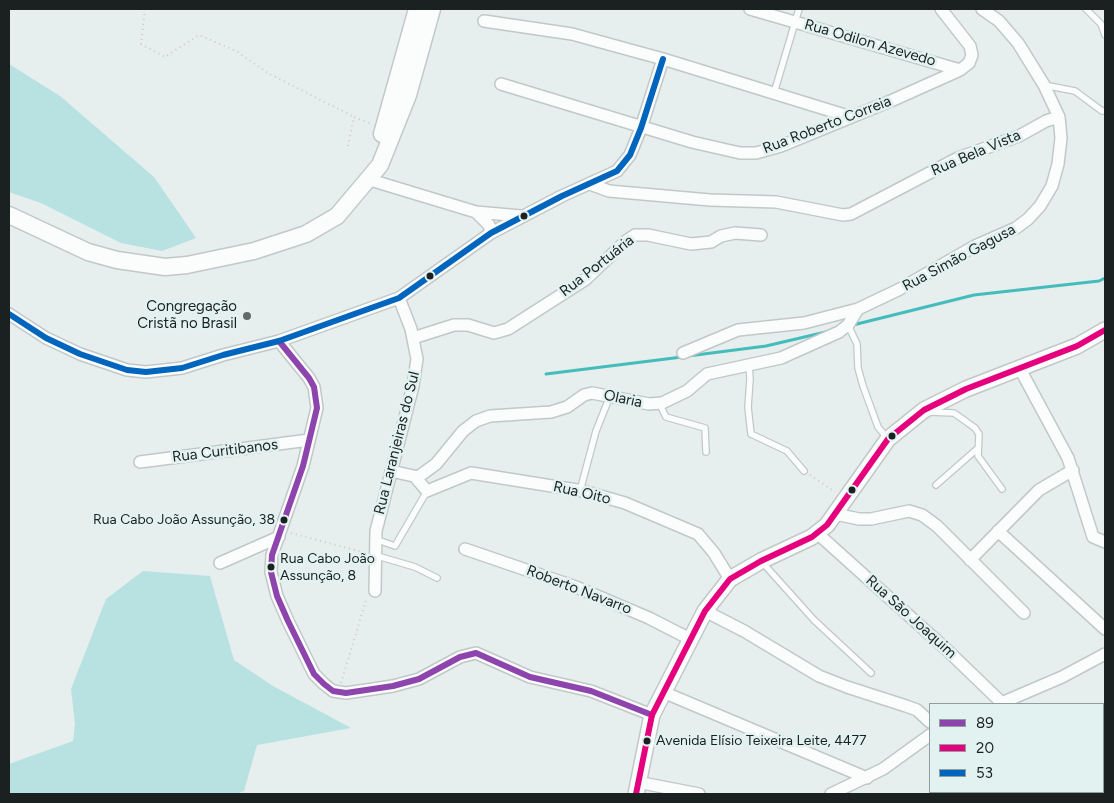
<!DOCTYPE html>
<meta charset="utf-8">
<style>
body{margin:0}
#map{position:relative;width:1114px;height:803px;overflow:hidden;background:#e6eeee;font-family:Figtree,sans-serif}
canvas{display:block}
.frame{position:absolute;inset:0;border:10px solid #1b2120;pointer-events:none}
.legend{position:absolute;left:929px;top:703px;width:175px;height:90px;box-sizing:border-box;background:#e2f2f1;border:1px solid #929e9d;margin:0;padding:6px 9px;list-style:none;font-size:15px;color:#1b2120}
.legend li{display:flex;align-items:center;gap:10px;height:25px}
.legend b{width:25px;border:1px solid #929e9d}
</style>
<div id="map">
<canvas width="1114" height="803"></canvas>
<div class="frame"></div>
<ul class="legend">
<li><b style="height:6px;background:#8e44ad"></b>89</li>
<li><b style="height:6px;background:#e5007d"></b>20</li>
<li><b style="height:6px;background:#0065bd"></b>53</li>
</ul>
</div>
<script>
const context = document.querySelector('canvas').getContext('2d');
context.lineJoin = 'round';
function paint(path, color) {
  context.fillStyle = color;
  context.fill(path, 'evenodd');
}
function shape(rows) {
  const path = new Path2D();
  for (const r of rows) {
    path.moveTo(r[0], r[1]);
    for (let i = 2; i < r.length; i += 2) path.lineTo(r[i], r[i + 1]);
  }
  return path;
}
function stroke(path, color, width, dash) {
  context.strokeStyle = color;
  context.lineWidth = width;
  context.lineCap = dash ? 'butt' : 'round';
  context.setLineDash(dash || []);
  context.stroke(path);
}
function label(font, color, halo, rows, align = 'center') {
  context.font = font + ' Figtree,sans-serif';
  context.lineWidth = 5;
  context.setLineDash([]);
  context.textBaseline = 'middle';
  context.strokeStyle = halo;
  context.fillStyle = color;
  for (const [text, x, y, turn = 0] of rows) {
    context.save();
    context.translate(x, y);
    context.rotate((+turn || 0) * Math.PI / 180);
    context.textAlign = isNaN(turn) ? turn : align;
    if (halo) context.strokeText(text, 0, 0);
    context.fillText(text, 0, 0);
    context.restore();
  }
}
const green = shape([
 [9,64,60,96,154,177,196,238,162,251,121,243,41,203,9,192],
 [143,571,210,576,234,660,273,686,351,728,257,745,244,791,236,794,9,794,9,764,73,741,75,724,71,689,106,599]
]);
const stream = shape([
 [853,325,974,295,1099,281,1105,278],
 [688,356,766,346,830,331],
 [546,374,682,357]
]);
const path = shape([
 [145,9,141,44,165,57,199,35,236,51,268,73,354,117],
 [348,146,354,117,372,124],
 [810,475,835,492],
 [291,533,366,553],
 [341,683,367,597]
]);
const service = shape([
 [1086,9,1101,24,1105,35],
 [1044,85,1075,91,1102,111,1105,111],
 [774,93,799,9],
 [848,325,857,344,858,368,863,386,878,427,887,438],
 [749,366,750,379,748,407,751,434,787,451,804,471],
 [659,403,666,417,705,428,706,452],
 [930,412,954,413,975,428,979,434,978,456,1002,489],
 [936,485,977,449],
 [580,491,596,431,610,396],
 [375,539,395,546,427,491],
 [374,555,415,567,437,578],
 [762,562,814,620,871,673],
 [1047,792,1048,794],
 [1087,792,1094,794]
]);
const minor = shape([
 [750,9,960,70],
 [484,21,572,34,663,59,851,117],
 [501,84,692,142,740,153,756,153,781,146,893,100,960,70,969,63,972,55,970,46,941,9],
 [367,179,476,212,489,225,491,233],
 [590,184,609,191,710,200,776,202,843,215,851,214,958,158,1019,136,1046,121,1059,117],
 [476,212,521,216],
 [9,314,46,338,80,354,127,370,146,372,182,368,223,355,279,341,399,298,491,233,562,196,617,171,630,155,641,128,663,59],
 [413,338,454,325,468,325,494,333,508,329,586,279,626,241,635,235,648,235,691,244,711,242,721,236,735,233,761,235],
 [279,341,309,378,314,387,317,408,303,466,272,555,271,572,277,596,288,621,314,674,324,684,333,691,346,693,393,686,419,679,460,657,476,653,530,677,591,691,652,715],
 [683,353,738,330,804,323,858,309,898,290,975,246,1016,228,1028,219,1040,206,1052,186,1058,164,1061,138,1059,117,1044,85,1018,43,999,21,982,9],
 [1020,369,1068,458,1093,537,1105,542],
 [140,462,309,440],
 [391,471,418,477,436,464,463,431,476,421,490,416,551,412,567,407,584,395,592,393,649,404,662,403,687,391,707,374,781,358,839,332,848,325,858,309],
 [416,478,427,491,471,473,583,491,625,503,698,534,714,553,730,579],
 [835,514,859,519,871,519,909,511,922,515,937,526,1024,613],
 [998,531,1105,629],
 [817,533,946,649,1002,703],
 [465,549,576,587,649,618,690,639],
 [970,560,1039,490,1073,470],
 [220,563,279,537],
 [375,591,376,531,413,386,417,359,411,329,399,298],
 [705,611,744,631,819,676,847,687,906,706,917,710,930,722],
 [663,692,867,778],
 [999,704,1062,677,1105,654],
 [1103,745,1105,744],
 [637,782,699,794],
 [831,794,883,769,930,735],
 [991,794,996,792]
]);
const secondary = shape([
 [636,794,652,715,705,611,730,579,761,561,812,537,827,525,888,439,924,410,966,389,1077,346,1105,330]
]);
const primary = shape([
 [382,134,417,9],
 [9,215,88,252,117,260,165,267,187,265,254,251,306,234,337,216,380,165,408,95,432,9]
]);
const bus1 = shape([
 [279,341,309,378,314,387,317,408,303,466,272,555,271,572,277,596,288,621,314,674,324,684,333,691,346,693,393,686,419,679,460,657,476,653,530,677,591,691,652,715]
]);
const bus2 = shape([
 [636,794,652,715,705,611,730,579,761,561,812,537,827,525,888,439,924,410,966,389,1077,346,1105,330]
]);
const bus3 = shape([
 [9,314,46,338,80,354,127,370,146,372,182,368,223,355,279,341,399,298,491,233,562,196,617,171,630,155,641,128,663,59]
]);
const markers = [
 [524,216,4.5,"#1b2120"],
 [430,276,4.5,"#1b2120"],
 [247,316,5,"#626968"],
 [892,436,4.5,"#1b2120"],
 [852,490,4.5,"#1b2120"],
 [284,520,4.5,"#1b2120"],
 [271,567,4.5,"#1b2120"],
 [647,741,4.5,"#1b2120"]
];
const busNames = [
 ["Rua Cabo João Assunção, 38",275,520,"right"],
 ["Rua Cabo João",280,559],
 ["Assunção, 8",280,576],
 ["Avenida Elísio Teixeira Leite, 4477",656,741]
];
const streetNames = [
 ["Rua Odilon Azevedo",870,43,16],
 ["Rua Roberto Correia",827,125,-21],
 ["Rua Bela Vista",976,153,-23],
 ["Rua Simão Gagusa",959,258,-28],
 ["Rua Portuária",597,266,-38],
 ["Olaria",623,399,12],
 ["Rua Laranjeiras do Sul",397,443,-76],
 ["Rua Curitibanos",225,451,-7],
 ["Rua Oito",582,493,13],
 ["Roberto Navarro",579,590,21],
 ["Rua São Joaquim",911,617,42]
];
const poiNames = [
 ["Congregação",237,307],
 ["Cristã no Brasil",237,324]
];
paint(green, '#b7e2e1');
stroke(stream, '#45bcbb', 3);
stroke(service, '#c2c8c8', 8);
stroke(minor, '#c2c8c8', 14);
stroke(secondary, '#c2c8c8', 18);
stroke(primary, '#c2c8c8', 19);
stroke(path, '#c9cbcb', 2, [1, 4]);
stroke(service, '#fbfcfc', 5.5);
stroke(minor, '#fbfcfc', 11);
stroke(secondary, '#fbfcfc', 15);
stroke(primary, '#fbfcfc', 16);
stroke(bus1, '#8e44ad', 6);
stroke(bus2, '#e5007d', 6);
stroke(bus3, '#0065bd', 6);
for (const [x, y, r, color] of markers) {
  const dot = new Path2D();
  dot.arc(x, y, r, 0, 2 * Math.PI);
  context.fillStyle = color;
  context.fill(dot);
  stroke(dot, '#e2f2f1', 2);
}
label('14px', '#1b2120', '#e2f2f1', busNames, 'left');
label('15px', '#1b2120', '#e2f2f1', streetNames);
label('15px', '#1b2120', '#e2f2f1', poiNames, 'right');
</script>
